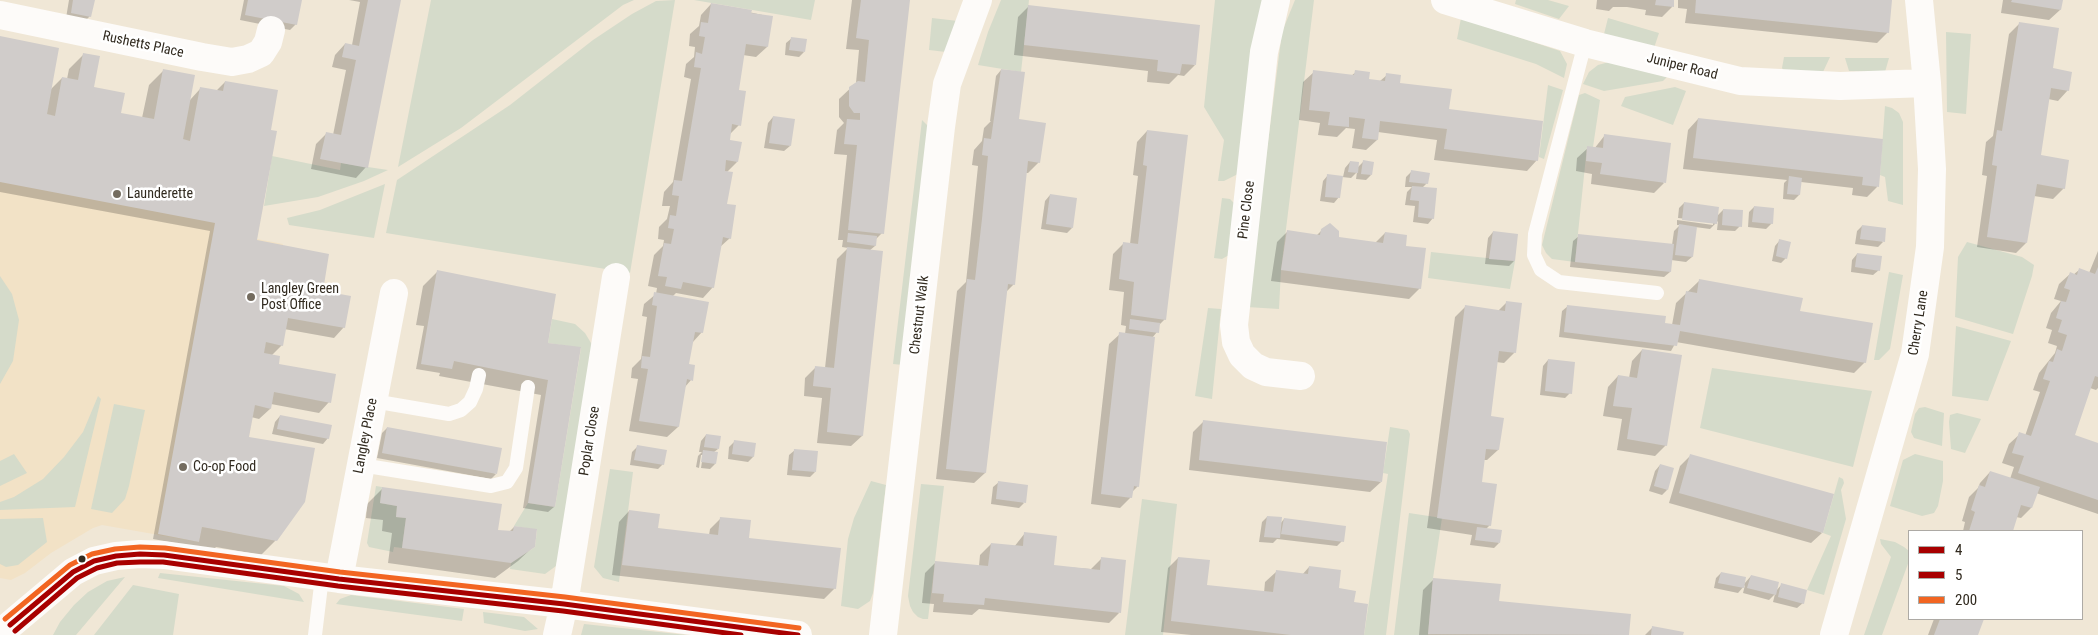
<!DOCTYPE html>
<style>
body{margin:0}
#map{position:relative;width:2098px;height:635px;overflow:hidden;background:#f0e7d6;font-family:"Roboto Condensed",sans-serif}
canvas{display:block}
.legend{position:absolute;left:1908px;top:530px;width:175px;height:90px;box-sizing:border-box;background:#fff;border:1px solid #adaaa5;margin:0;padding:6px 9px;list-style:none;font-size:15px;color:#312a1f}
.legend li{display:flex;align-items:center;gap:10px;height:25px}
.legend b{width:25px;border:1px solid #adaaa5}
</style>
<div id="map">
<canvas width="2098" height="635"></canvas>
<ul class="legend">
<li><b style="height:6px;background:#a80000"></b>4</li>
<li><b style="height:6px;background:#a80000"></b>5</li>
<li><b style="height:6px;background:#f26522"></b>200</li>
</ul>
</div>
<script>
const context = document.querySelector('canvas').getContext('2d');
context.lineJoin = 'round';
function paint(path, color) {
  context.fillStyle = color;
  context.fill(path, 'evenodd');
}
function shape(rows) {
  const path = new Path2D();
  for (const r of rows) {
    path.moveTo(r[0], r[1]);
    for (let i = 2; i < r.length; i += 2) path.lineTo(r[i], r[i + 1]);
  }
  return path;
}
function stroke(path, color, width, dash) {
  context.strokeStyle = color;
  context.lineWidth = width;
  context.lineCap = dash ? 'butt' : 'round';
  context.setLineDash(dash || []);
  context.stroke(path);
}
function label(font, color, halo, rows, align = 'center') {
  context.font = font + ' "Roboto Condensed",sans-serif';
  context.lineWidth = 5;
  context.setLineDash([]);
  context.textBaseline = 'middle';
  context.strokeStyle = halo;
  context.fillStyle = color;
  for (const [text, x, y, turn = 0] of rows) {
    context.save();
    context.translate(x, y);
    context.rotate((+turn || 0) * Math.PI / 180);
    context.textAlign = isNaN(turn) ? turn : align;
    if (halo) context.strokeText(text, 0, 0);
    context.fillText(text, 0, 0);
    context.restore();
  }
}
const built = shape([
 [0,106,272,156,257,239,283,244,232,533,202,527,199,542,102,525,93,528,51,553,25,573,11,580,0,578]
]);
const green = shape([
 [431,0,634,0,623,5,461,128,398,167],
 [675,0,630,273,386,233,397,180,510,105,593,40,632,14,656,1],
 [694,0,815,0,811,20],
 [1001,0,1029,0,1021,72,978,65,988,32],
 [1215,0,1264,0,1238,174,1224,181,1218,181,1224,140,1204,107],
 [1295,0,1314,0,1281,270,1279,309,1247,307,1282,32],
 [1516,0,1548,0,1569,6,1559,19,1515,4],
 [932,18,958,21,946,52,929,50],
 [1461,18,1560,51,1567,64,1564,78,1536,64,1457,39],
 [1608,18,1659,33,1654,48,1604,34],
 [1946,32,1971,34,1966,114,1947,112],
 [1784,57,1830,57,1823,72,1784,71,1782,68],
 [1845,58,1889,58,1885,72,1849,71],
 [1609,62,1667,77,1663,81,1604,91,1583,84,1589,72,1598,65],
 [1548,85,1563,90,1544,159,1539,157],
 [1675,87,1686,91,1673,125,1621,106,1625,97],
 [1585,93,1600,100,1593,147,1587,147,1575,262,1552,259,1546,253,1542,245,1579,95],
 [1885,106,1892,108,1899,113,1903,122,1903,205,1888,201,1885,177,1880,175],
 [922,120,930,128,903,365,893,364],
 [272,156,340,170,341,163,388,170,364,181,318,197,264,206],
 [385,184,374,238,289,225,287,218,320,210],
 [1222,198,1230,199,1236,205,1229,255,1222,259,1214,258],
 [1967,242,2022,257,2034,265,2032,276,2013,334,1955,317,1958,257],
 [1431,252,1515,261,1510,289,1428,278],
 [1889,272,1903,275,1890,349,1879,360,1874,360],
 [0,276,12,294,19,320,13,361,0,384],
 [1208,308,1221,309,1212,399,1195,396],
 [552,319,575,324,585,333,591,343,594,353,558,558,556,566,545,574,510,569,511,563,535,547,537,530,514,526,528,503,555,507,581,348,548,343],
 [1956,326,2011,341,1988,401,1952,396],
 [1712,368,1872,391,1853,467,1700,428],
 [98,396,101,399,75,507,0,510,0,502,14,497,43,479,64,457,83,432],
 [114,404,145,410,129,486,125,499,112,513,91,509],
 [1925,407,1944,413,1942,446,1914,438,1911,432,1915,414,1919,408],
 [1957,413,1981,419,1965,453,1951,449,1949,422,1950,415],
 [1390,427,1408,430,1410,434,1386,635,1364,635,1388,474,1383,473],
 [14,454,27,473,0,486,0,461],
 [1915,454,1943,461,1943,481,1938,506,1934,513,1922,516,1890,506,1903,460],
 [610,469,633,472,619,582,603,578,594,567],
 [1839,477,1843,479,1844,483,1841,490,1846,519,1824,595,1807,590,1831,536,1823,533],
 [871,481,886,485,873,593,870,601,858,609,841,606,848,539,854,518],
 [921,484,944,486,928,619,923,619,918,617,913,612,910,606,908,596],
 [376,486,382,487,380,503,397,506,396,517,406,518,402,548,394,547,393,552,369,547,367,543],
 [1142,499,1177,504,1163,635,1125,635],
 [1409,513,1442,518,1433,578,1428,635,1394,635],
 [43,518,47,542,18,565,6,567,0,564,0,519],
 [1880,539,1895,542,1904,547,1909,551,1909,561,1882,635,1864,635,1891,557,1881,544],
 [160,573,284,586,299,594,304,602,158,578],
 [125,577,76,635,53,635,60,622,74,605,88,592,107,581],
 [133,585,179,594,173,635,94,635],
 [351,595,464,609,462,621,336,604,340,599],
 [483,612,524,617,538,629,525,631,484,623],
 [584,624,687,635,581,635]
]);
const shadow = shape([
 [69,0,93,0,90,16,85,21,66,18],
 [244,0,300,0,296,24,290,30,240,20],
 [349,0,400,0,366,167,356,178,311,169,316,144,326,134,333,135,346,70,332,67,335,55,345,44,352,45,360,2],
 [852,0,909,0,882,233,875,240,875,246,869,251,862,436,851,446,817,443,822,398,804,396,805,378,816,367,825,368,837,259,848,248,842,247,843,240,838,240,847,155,834,154,837,130,844,123,839,117,839,99,856,83,859,50,846,49],
 [1597,0,1673,0,1672,7,1662,17,1645,15,1646,10,1627,7,1613,7,1609,11,1596,9],
 [1678,0,1891,0,1888,32,1877,43,1685,23,1687,9,1678,8],
 [2003,0,2062,0,2060,10,2049,20,2001,13],
 [711,4,772,17,767,47,756,57,743,55,737,91,739,125,729,135,728,141,737,162,726,173,726,206,730,238,720,247,713,287,703,298,676,293,672,297,702,332,692,343,688,365,691,380,685,387,678,427,667,437,629,431,638,379,631,378,632,368,641,359,647,317,642,316,644,304,656,294,657,288,648,286,654,255,663,246,664,240,658,239,659,227,667,219,670,206,662,206,664,192,673,182,691,79,684,77,686,64,694,57,695,47,689,46,690,34,699,26,701,15],
 [1029,6,1195,65,1184,76,1178,75,1169,84,1147,82,1148,71,1014,55,1018,17],
 [2020,23,2068,90,2058,101,2048,99,2039,156,2064,188,2053,199,2034,196,2026,243,2016,253,1977,247,1987,176,1982,175,1986,142,1993,136,2009,34],
 [0,37,50,90,62,78,67,79,69,69,84,54,92,88,119,114,142,118,149,85,164,70,190,100,200,89,216,91,225,82,269,131,256,241,322,292,344,327,334,338,284,329,282,345,271,356,277,365,329,402,319,413,271,404,270,409,259,419,251,417,247,441,276,540,261,555,216,547,213,550,153,539,210,231,0,192],
 [792,38,804,52,799,57,785,55,786,43],
 [1001,70,1017,120,1039,162,1028,173,1026,173,1014,284,1005,293,985,473,974,483,936,479,957,291,966,282,978,166,972,165,974,150,982,141,984,128,991,121,990,121,996,76],
 [1314,72,1351,76,1356,72,1368,80,1380,81,1387,75,1398,84,1537,160,1527,171,1434,160,1437,140,1378,132,1377,140,1366,150,1352,148,1355,129,1346,128,1337,137,1318,135,1320,123,1299,120,1303,82],
 [773,117,790,146,784,151,764,148,768,123],
 [1698,119,1882,140,1877,187,1867,197,1852,195,1853,188,1801,182,1799,195,1794,200,1783,199,1784,183,1787,180,1683,169,1688,130],
 [1147,131,1165,319,1158,326,1157,332,1152,338,1138,486,1132,492,1131,497,1120,508,1091,504,1109,344,1120,334,1125,334,1126,326,1121,325,1124,292,1109,290,1113,254,1124,243,1130,244,1138,176,1133,175,1137,142],
 [1605,135,1664,183,1654,193,1591,184,1592,174,1576,171,1577,158,1588,148,1594,149],
 [1350,162,1357,168,1363,162,1371,175,1366,180,1356,179,1357,172,1351,178,1342,177,1339,197,1334,203,1320,201,1323,181,1328,175,1343,177,1345,168],
 [1412,171,1427,183,1422,188,1433,218,1428,224,1413,222,1415,206,1405,205,1407,192,1412,187,1405,187,1406,177],
 [1050,195,1072,228,1067,233,1041,229,1045,201],
 [1684,203,1716,217,1723,210,1740,226,1735,231,1717,230,1718,221,1710,229,1695,227,1692,257,1686,262,1671,260,1670,272,1664,277,1570,267,1573,241,1579,236,1672,245,1674,231,1680,225,1677,225,1677,220,1713,225,1713,222,1678,218,1679,208],
 [1754,207,1772,223,1766,229,1748,227,1749,212],
 [1862,226,1883,242,1878,247,1855,244,1857,231],
 [1322,230,1338,238,1375,243,1385,233,1405,247,1420,288,1409,299,1271,281,1277,242,1287,232,1316,236],
 [1493,232,1517,235,1514,261,1509,266,1485,264,1488,238],
 [1780,240,1786,258,1781,263,1772,261,1775,246],
 [2098,251,2098,388,2096,390,2090,388,2074,436,2098,445,2098,514,2036,493,2031,508,2021,518,2016,517,2011,531,1963,531,1965,522,1962,521,1969,497,1978,488,1980,483,1990,472,2010,479,2014,467,2002,463,2009,444,2020,434,2025,436,2040,392,2033,390,2039,373,2055,353,2057,346,2048,343,2052,330,2046,328,2051,313,2061,301,2054,299,2059,284,2070,274,2073,275,2079,270,2089,273],
 [1857,254,1879,270,1873,275,1851,272,1852,260],
 [438,271,547,344,554,507,548,512,523,508,541,395,439,376,440,373,416,369,424,326,416,325,423,286],
 [1699,281,1799,312,1865,362,1854,373,1676,342,1671,351,1559,337,1562,311,1568,306,1672,325,1676,303],
 [1506,303,1515,352,1504,363,1496,362,1489,417,1498,450,1487,460,1484,460,1480,483,1490,525,1486,529,1499,543,1494,548,1470,545,1472,535,1427,528,1455,317,1465,307,1498,311],
 [1642,350,1666,445,1655,456,1617,450,1622,419,1603,416,1608,387,1618,376,1629,378,1632,361],
 [1548,360,1570,393,1565,398,1540,395,1543,366],
 [280,416,328,438,323,444,272,434,275,422],
 [1204,421,1381,482,1370,492,1189,470,1193,432],
 [387,428,496,474,491,479,377,458,382,433],
 [706,435,718,449,714,452,715,464,710,469,701,468,703,455,701,455,699,468,696,467,698,456,702,452,699,452,701,441],
 [735,441,754,444,753,457,748,462,728,459,729,447],
 [637,447,663,464,658,469,630,465,632,452],
 [795,450,815,472,810,477,787,475,789,455],
 [1691,455,1822,533,1811,543,1669,503,1680,466],
 [1660,465,1667,490,1662,495,1649,491,1655,471],
 [999,482,1024,503,1019,508,991,504,993,487],
 [382,489,497,531,509,532,514,527,534,546,518,561,495,578,388,563,392,533,382,531,383,520,366,518,367,504],
 [629,511,657,529,709,535,710,529,721,518,748,539,835,588,824,599,612,575,619,522],
 [1267,517,1280,524,1284,519,1342,541,1337,546,1277,539,1273,543,1259,542,1262,522],
 [1025,533,1053,566,1091,569,1101,559,1119,613,1109,623,979,609,972,615,933,612,934,604,922,603,925,573,936,562,979,566,980,555,991,544,1014,547],
 [1178,558,1206,586,1264,593,1265,582,1276,572,1302,575,1309,567,1353,603,1363,635,1191,635,1161,632,1168,568],
 [1721,573,1744,584,1751,576,1776,591,1782,584,1803,603,1797,608,1773,602,1775,594,1769,600,1743,593,1745,585,1738,593,1714,588,1716,578],
 [1434,579,1497,602,1629,615,1627,635,1419,635,1423,590],
 [1934,619,1982,619,1976,635,1928,635],
 [1653,627,1682,635,1645,635]
]);
const building = shape([
 [73,0,95,0,91,17,71,13],
 [248,0,302,0,297,25,245,15],
 [368,0,401,0,368,168,320,159,326,132,341,135,356,60,342,57,345,43,359,46],
 [861,0,910,0,884,234,848,230,857,145,844,144,847,119,860,120,860,113,854,113,849,106,849,87,858,81,865,82,869,40,856,38],
 [1656,0,1674,0,1674,7,1655,5],
 [1696,0,1892,0,1889,33,1695,13],
 [2012,0,2063,0,2061,10,2011,2],
 [711,3,752,10,751,13,773,16,768,47,746,44,739,90,746,91,741,126,732,124,730,140,742,142,738,162,726,160,725,171,733,172,727,204,736,205,731,239,723,237,714,288,683,282,681,289,665,286,667,277,658,276,664,243,671,244,674,229,668,228,670,215,676,216,679,196,672,195,674,180,682,181,701,68,694,67,696,52,702,54,705,37,699,36,701,22,708,23],
 [1028,5,1200,25,1196,65,1182,64,1180,74,1157,71,1158,60,1024,45],
 [2019,22,2059,28,2053,68,2072,72,2069,91,2051,88,2041,155,2069,160,2065,189,2037,184,2027,243,1987,237,1997,166,1992,165,1997,130,2002,131],
 [0,36,59,48,47,114,55,116,62,77,78,80,83,53,100,56,94,87,125,93,121,113,154,119,163,69,195,75,183,139,190,141,200,87,223,91,225,81,278,90,271,130,277,131,257,240,329,254,323,291,351,296,345,328,288,318,283,346,266,342,264,353,280,356,279,364,336,374,331,403,274,392,271,409,255,405,249,437,315,448,305,502,277,541,202,527,199,542,158,534,215,223,0,182],
 [791,37,807,39,805,52,789,50],
 [1001,69,1025,72,1019,119,1046,123,1040,163,1028,161,1015,285,1008,284,986,473,946,469,967,279,975,280,982,219,988,156,982,155,984,138,991,139],
 [1313,70,1354,75,1355,70,1370,72,1369,79,1385,81,1386,73,1401,75,1400,83,1452,89,1449,109,1543,121,1538,161,1444,149,1447,129,1380,121,1378,140,1362,138,1365,119,1349,117,1349,127,1328,125,1330,112,1309,110],
 [773,116,795,119,791,146,769,143],
 [1698,118,1883,139,1879,187,1862,185,1863,177,1693,158],
 [1147,130,1188,135,1166,320,1131,315,1134,282,1119,279,1123,242,1138,244,1147,166,1143,165],
 [1604,134,1671,143,1666,183,1600,174,1602,163,1586,161,1587,146,1603,148],
 [1363,160,1374,162,1372,175,1361,174],
 [1350,161,1359,162,1358,173,1348,172],
 [1411,170,1430,173,1428,184,1409,182],
 [1327,174,1343,176,1340,198,1325,197],
 [1789,176,1802,178,1800,195,1787,194],
 [1412,186,1437,188,1434,219,1418,217,1419,201,1410,200],
 [1050,194,1077,198,1073,228,1046,224],
 [1684,202,1719,207,1717,224,1682,220],
 [1754,206,1774,208,1773,224,1752,222],
 [1723,209,1743,210,1742,227,1722,225],
 [1330,223,1339,231,1339,237,1383,243,1385,232,1407,235,1406,246,1426,248,1421,289,1281,270,1287,230,1320,235,1321,229],
 [1679,224,1697,227,1693,257,1675,255],
 [1862,225,1886,228,1885,242,1860,239],
 [1493,231,1518,234,1515,261,1489,259],
 [848,233,877,236,876,246,847,242],
 [1578,234,1674,244,1671,272,1575,262],
 [1779,239,1791,242,1787,259,1776,256],
 [847,247,883,251,863,436,827,432,831,388,813,386,815,366,834,368],
 [1857,253,1882,256,1880,271,1855,267],
 [2098,267,2098,377,2095,376,2075,435,2098,443,2098,500,2018,473,2024,456,2012,453,2019,432,2031,436,2050,381,2043,379,2049,361,2053,362,2057,349,2062,351,2067,335,2058,332,2062,320,2056,318,2061,301,2066,302,2070,290,2064,288,2070,272,2077,275,2079,268,2095,274],
 [437,270,556,294,548,343,581,347,555,507,528,503,548,380,454,361,452,369,421,364],
 [1699,279,1803,298,1800,311,1873,323,1866,363,1680,331,1677,346,1564,332,1567,305,1666,316,1665,323,1680,325,1686,291,1697,293],
 [654,292,709,302,703,333,695,332,689,364,695,365,693,381,687,379,679,427,639,421,648,369,641,368,642,356,650,357,657,306,652,305],
 [1506,301,1522,303,1516,353,1499,351,1491,416,1504,418,1499,450,1486,449,1482,482,1497,484,1491,526,1437,518,1465,305,1505,311],
 [1130,319,1160,323,1159,333,1129,329],
 [1119,332,1155,337,1139,487,1134,486,1132,498,1101,494],
 [1642,349,1682,355,1667,446,1627,439,1632,408,1613,406,1618,375,1637,378],
 [1548,359,1575,362,1572,394,1545,391],
 [280,415,332,425,329,439,277,429],
 [1203,420,1387,442,1382,482,1199,460],
 [387,427,502,448,497,474,382,453],
 [706,434,721,436,719,449,704,447],
 [734,440,756,443,754,457,732,454],
 [637,445,667,450,664,465,634,460],
 [794,449,818,451,816,472,792,470],
 [703,450,718,452,716,464,701,462],
 [1690,454,1834,494,1823,533,1679,493],
 [1660,464,1674,468,1668,490,1654,486],
 [1990,471,2040,487,2032,508,2021,505,2013,531,1969,531,1975,512,1971,510,1979,485,1985,487],
 [998,481,1028,485,1026,503,996,499],
 [382,487,502,504,498,530,513,531,514,526,537,529,535,547,511,563,402,548,406,518,396,517,397,506,380,503],
 [629,510,660,514,658,528,718,535,720,517,751,520,749,538,841,548,836,589,622,565],
 [1267,516,1282,517,1280,538,1264,537],
 [1284,518,1346,526,1344,542,1281,534],
 [1477,527,1502,530,1500,543,1475,540],
 [1024,532,1057,536,1054,565,1100,570,1101,557,1126,560,1121,613,985,598,984,605,943,602,944,594,932,593,935,561,988,566,991,543,1023,546],
 [1178,557,1210,560,1207,585,1273,592,1276,570,1308,574,1309,566,1341,570,1339,588,1356,591,1354,602,1368,604,1364,635,1291,635,1171,621],
 [1721,572,1746,577,1744,588,1718,583],
 [1751,575,1779,582,1776,595,1747,588],
 [1433,578,1501,584,1499,601,1631,614,1629,635,1428,634],
 [1781,583,1807,590,1804,604,1778,597],
 [1940,619,1984,619,1978,635,1934,635],
 [1652,626,1684,632,1683,635,1651,635]
]);
const service = shape([
 [1585,43,1535,234,1534,255,1541,270,1559,282,1657,293],
 [373,401,449,414,461,410,470,402,476,389,479,375],
 [361,465,491,486,507,482,516,468,528,387],
 [315,635,322,577]
]);
const minor = shape([
 [1276,0,1264,52,1234,325,1236,342,1242,355,1253,366,1266,372,1301,376],
 [1445,0,1585,43,1740,81,1840,86,1927,83],
 [0,15,202,57,232,62,248,59,261,53,268,42,271,30],
 [339,579,394,293],
 [10,625,73,572,94,561,116,556,140,554,164,555,339,579,564,604,798,635],
 [557,635,564,604,616,277],
 [883,635,941,127,947,84,978,0],
 [1834,635,1915,354,1930,247,1932,169,1927,83,1919,0]
]);
const bus1 = shape([
 [10,625,73,572,94,561,116,556,140,554,164,555,339,579,564,604,798,635]
]);
const bus2 = shape([
 [15,631,77,578,97,568,117,563,140,562,163,562,338,586,563,611,741,635]
]);
const bus3 = shape([
 [5,619,70,565,92,554,115,549,140,547,165,548,340,572,565,597,799,628]
]);
const markers = [
 [117,194,5,"#746c5f"],
 [251,297,5,"#746c5f"],
 [183,467,5,"#746c5f"],
 [82,559,4.5,"#312a1f"]
];
const streetNames = [
 ["Rushetts Place",143,45,12],
 ["Juniper Road",1682,67,14],
 ["Pine Close",1247,210,-83],
 ["Chestnut Walk",920,315,-83],
 ["Cherry Lane",1919,323,-81],
 ["Langley Place",366,436,-79],
 ["Poplar Close",590,441,-81]
];
const poiNames = [
 ["Launderette",127,194],
 ["Langley Green",261,289],
 ["Post Office",261,305],
 ["Co-op Food",193,467]
];
paint(built, '#f2e2c6');
paint(green, '#d5dbca');
paint(shadow, '#0003');
paint(building, '#d0ccca');
stroke(service, '#fdfbf9', 14);
stroke(minor, '#fdfbf9', 28);
stroke(bus1, '#a80000', 5);
stroke(bus2, '#a80000', 5);
stroke(bus3, '#f26522', 5);
for (const [x, y, r, color] of markers) {
  const dot = new Path2D();
  dot.arc(x, y, r, 0, 2 * Math.PI);
  context.fillStyle = color;
  context.fill(dot);
  stroke(dot, '#fff', 2);
}
label('14px', '#312a1f', '#fff', streetNames);
label('14px', '#312a1f', '#fff', poiNames, 'left');
</script>
